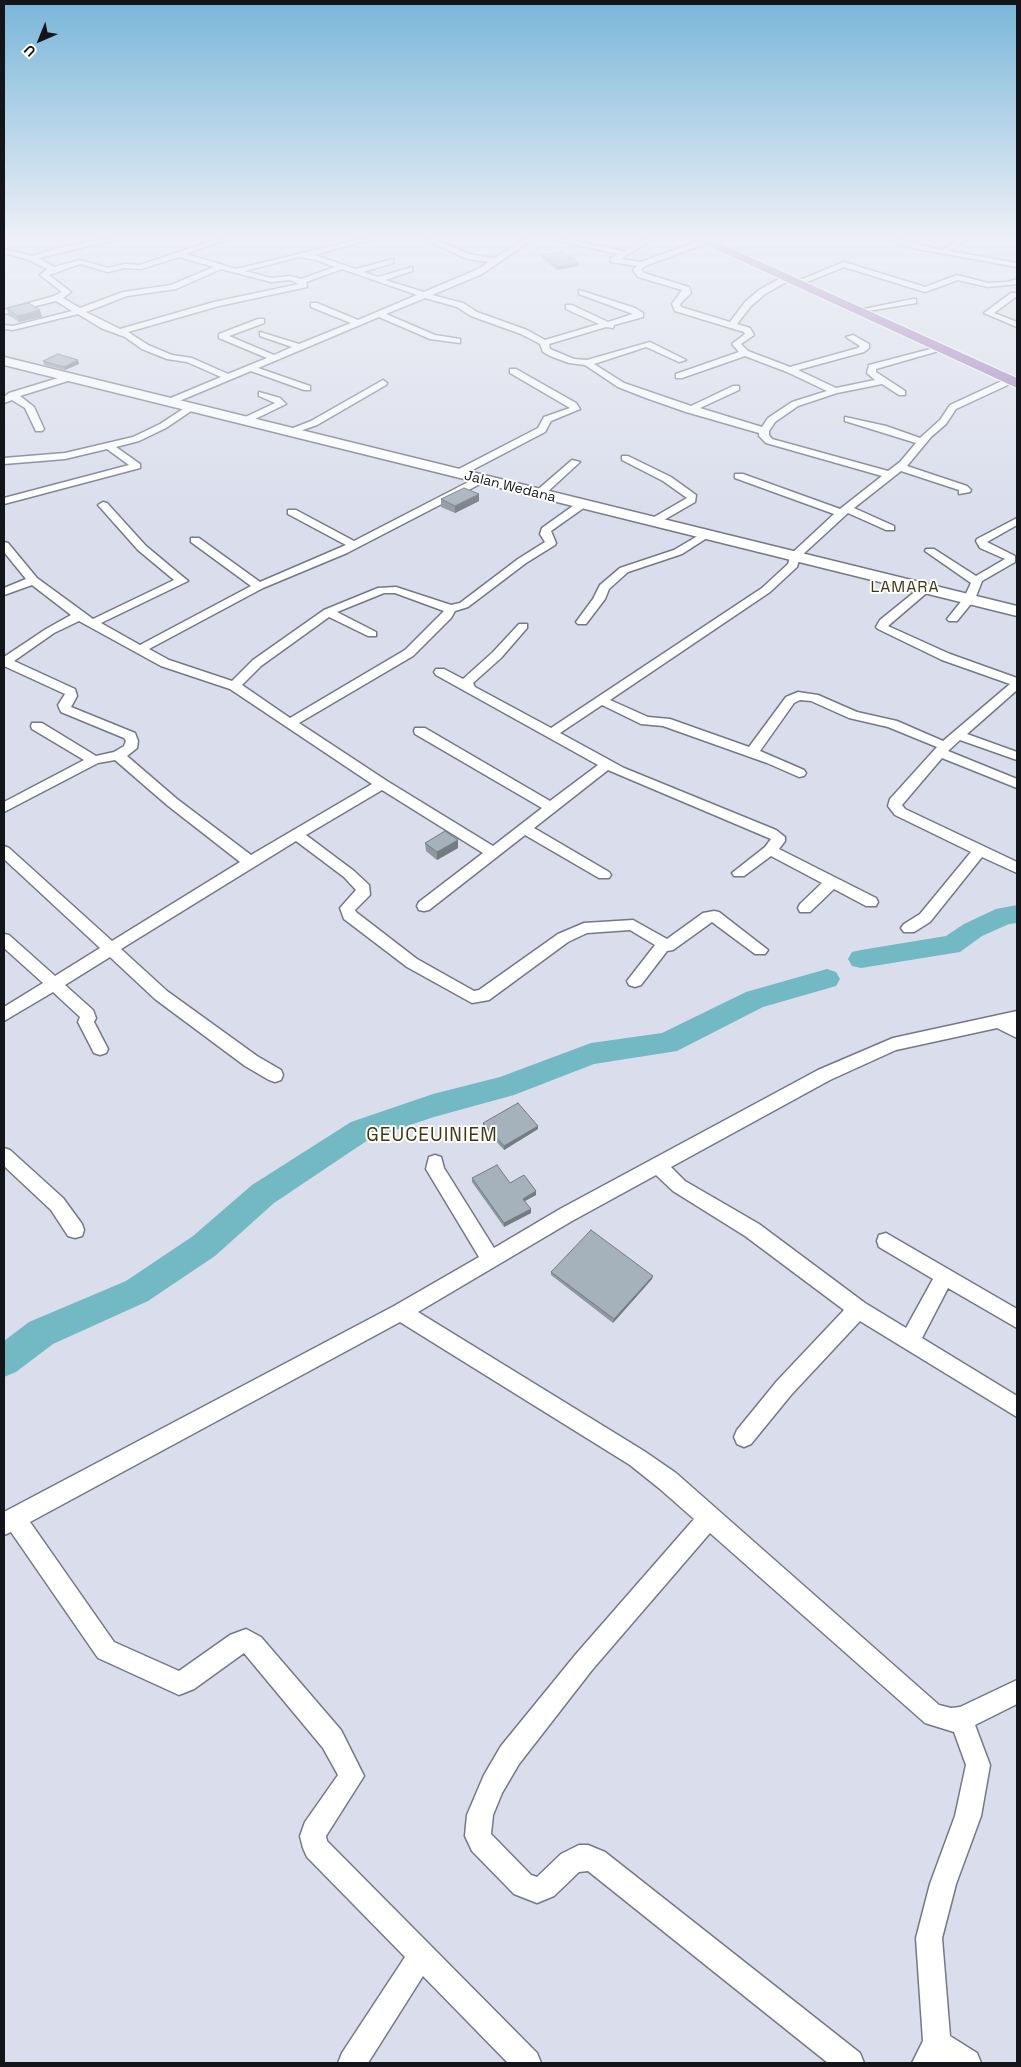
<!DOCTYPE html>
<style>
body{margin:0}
#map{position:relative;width:1021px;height:2067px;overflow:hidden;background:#daddec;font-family:"Space Grotesk",sans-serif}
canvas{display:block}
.frame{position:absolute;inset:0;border:5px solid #14151a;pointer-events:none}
.north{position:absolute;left:15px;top:15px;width:50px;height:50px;-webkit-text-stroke:4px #fff;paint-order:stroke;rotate:224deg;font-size:14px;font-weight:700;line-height:20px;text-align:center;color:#14151a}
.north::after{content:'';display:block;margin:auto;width:18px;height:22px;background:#14151a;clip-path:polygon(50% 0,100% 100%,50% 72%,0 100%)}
</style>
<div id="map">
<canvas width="1021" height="2067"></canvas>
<div class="frame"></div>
<div class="north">U</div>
</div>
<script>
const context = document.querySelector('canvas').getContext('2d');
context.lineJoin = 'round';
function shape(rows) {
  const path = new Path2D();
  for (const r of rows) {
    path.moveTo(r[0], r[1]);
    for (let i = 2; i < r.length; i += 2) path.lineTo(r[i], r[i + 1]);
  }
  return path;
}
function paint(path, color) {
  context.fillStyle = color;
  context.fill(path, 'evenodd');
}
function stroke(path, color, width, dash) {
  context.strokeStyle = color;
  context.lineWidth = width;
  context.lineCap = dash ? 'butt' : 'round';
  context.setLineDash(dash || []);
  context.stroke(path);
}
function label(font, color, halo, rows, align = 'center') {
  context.font = font + ' "Space Grotesk",sans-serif';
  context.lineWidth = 4;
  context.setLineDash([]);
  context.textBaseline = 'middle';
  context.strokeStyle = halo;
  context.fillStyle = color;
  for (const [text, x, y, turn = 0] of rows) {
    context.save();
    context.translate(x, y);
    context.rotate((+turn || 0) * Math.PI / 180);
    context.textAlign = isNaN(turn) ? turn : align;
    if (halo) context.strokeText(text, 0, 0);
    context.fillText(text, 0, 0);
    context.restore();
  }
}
const river = shape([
 [1017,905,1017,923,1009,924,982,936,960,952,861,968,852,966,848,959,852,952,861,950,946,936,964,924,996,909,1017,905],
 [827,969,836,972,840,979,836,986,763,1007,677,1051,594,1064,514,1095,434,1117,371,1138,274,1203,215,1256,148,1301,53,1344,16,1372,4,1377,4,1341,29,1322,126,1281,193,1236,252,1185,351,1122,433,1094,500,1077,591,1043,662,1033,746,992,827,969]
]);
const street = shape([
 [99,240,114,240,39,258,54,267,80,260,108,268,125,264,140,265,214,240,225,240,186,254,236,269,357,240,369,240,314,255,356,269,393,259,393,263,363,272,378,277,412,267,412,271,385,280,424,292,476,270,489,262,467,259,426,240,436,240,472,255,495,258,523,240,532,240,482,274,432,295,463,303,477,312,527,330,545,340,599,324,566,309,566,305,572,305,608,322,633,314,579,294,579,290,635,308,643,313,643,317,614,325,613,328,606,327,549,344,550,349,574,359,587,360,650,342,686,360,679,362,646,347,594,364,624,383,691,406,733,386,739,386,739,390,700,408,762,427,768,418,792,402,827,391,787,372,745,356,682,378,676,378,676,374,739,352,732,344,745,334,744,332,675,311,672,304,682,290,638,277,633,270,637,266,611,262,611,258,618,254,556,240,570,240,624,251,642,240,651,240,621,259,641,262,701,240,707,240,707,243,645,266,641,270,644,273,689,287,691,293,680,304,681,307,730,322,745,302,759,290,784,276,790,276,790,280,765,294,751,306,737,324,750,328,754,335,741,344,748,351,790,367,858,348,860,346,846,337,853,335,869,344,869,348,864,352,798,370,836,388,875,380,867,373,869,365,942,346,942,350,876,369,876,372,905,391,905,395,899,395,882,384,837,393,798,406,775,422,769,431,769,435,772,439,888,471,900,462,916,443,845,421,845,417,886,426,920,438,940,420,950,405,1006,379,1012,379,1012,383,956,409,946,424,931,437,907,466,967,486,971,490,970,492,959,494,959,490,901,471,854,508,894,526,894,530,886,530,848,513,800,557,797,567,770,592,610,700,648,717,670,719,749,747,786,697,798,692,818,695,857,712,897,721,943,741,1010,684,942,660,878,629,876,627,880,620,922,586,930,586,930,590,888,626,950,654,1017,678,1017,690,967,734,1017,752,1017,760,960,740,948,751,1017,779,1017,788,942,758,902,805,905,809,1017,862,1017,873,982,857,930,922,914,932,904,932,901,928,904,924,920,914,971,852,895,815,888,806,890,799,937,747,888,727,849,718,811,701,800,700,794,703,760,751,804,770,806,773,804,776,799,777,767,763,663,726,641,724,602,705,560,733,624,768,776,830,785,837,785,841,779,849,876,898,878,902,876,906,866,906,834,889,810,912,800,912,798,908,800,904,822,883,771,856,744,876,734,876,732,873,765,847,771,839,608,770,534,828,609,872,611,875,609,878,599,878,525,835,429,910,424,911,419,910,417,906,419,902,483,853,382,790,306,835,354,871,369,885,370,895,355,910,356,912,417,959,474,991,479,990,558,934,584,923,633,920,667,939,703,913,714,911,719,912,768,950,765,954,755,954,712,922,673,950,667,951,641,985,635,987,629,985,627,981,655,945,630,930,587,933,568,942,489,1000,472,1003,407,967,344,919,340,908,356,890,344,877,296,841,121,949,167,991,257,1056,281,1070,283,1075,281,1080,275,1082,269,1080,245,1066,155,999,110,957,65,985,93,1010,96,1018,94,1022,108,1049,106,1053,100,1055,94,1053,78,1022,80,1017,53,992,4,1021,4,1007,43,983,4,948,4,934,9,935,55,976,100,948,4,859,4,846,9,848,112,941,240,862,167,805,115,760,98,763,4,812,4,802,84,760,32,729,31,726,32,723,42,723,96,756,114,752,124,746,126,741,124,738,61,712,58,705,65,694,4,666,4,657,46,629,71,615,32,585,4,595,4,588,26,579,4,552,4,542,8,543,37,578,93,619,174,580,138,550,98,505,103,502,107,503,146,546,188,581,101,623,140,645,251,586,191,542,191,538,199,538,260,582,346,545,288,514,288,510,296,510,354,541,476,478,484,478,484,482,347,553,263,588,149,649,169,660,232,681,253,660,324,610,378,588,396,587,451,605,460,603,518,559,545,542,540,534,542,528,577,503,585,503,585,507,551,531,556,543,555,545,526,563,468,607,455,611,451,618,413,656,299,723,387,781,493,846,542,808,415,734,414,731,415,728,425,728,550,801,598,765,436,675,434,672,436,669,444,669,463,679,493,652,519,624,527,624,527,628,501,658,473,683,475,687,551,728,762,588,788,564,791,554,834,514,735,478,735,474,743,474,840,509,882,476,766,443,759,436,759,433,686,412,646,398,618,387,585,365,569,363,550,356,543,352,540,344,521,334,471,316,457,307,425,298,386,314,435,335,460,339,460,343,430,339,379,317,258,368,310,386,310,390,304,390,251,371,172,404,166,404,166,400,221,377,187,362,167,359,142,349,125,337,101,328,78,314,13,330,4,329,4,325,13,326,72,311,56,301,4,314,4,310,54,296,62,292,40,275,47,269,29,260,4,253,4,249,32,256,61,247,99,240],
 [179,257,214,267,171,285,123,292,80,308,63,298,71,292,49,275,80,264,108,272,125,268,141,269,179,257],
 [299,257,316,260,335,267,301,279,290,276,271,278,245,271,299,257],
 [221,269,271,282,290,280,299,284,214,302,120,329,86,312,127,296,176,289,221,269],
 [342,269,417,295,358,320,317,303,311,303,311,307,351,323,299,344,260,332,260,336,292,347,274,355,229,336,264,323,264,319,258,319,219,334,219,338,267,358,228,374,192,358,172,355,148,345,128,332,219,306,307,287,306,282,342,269],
 [384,593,395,593,444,611,405,650,290,718,242,685,261,666,329,617,368,636,376,636,376,632,337,612,384,593],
 [79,621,161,666,230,689,372,784,251,855,177,799,127,756,137,748,138,741,135,733,71,707,77,696,75,689,14,661,54,633,79,621],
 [894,240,904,240,942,250,957,240,966,240,950,251,1017,263,1017,267,912,248,894,240],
 [844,262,925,287,957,275,988,283,1008,282,1017,279,1017,284,988,287,958,280,925,292,844,267,807,282,800,280,844,262],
 [1011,293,1017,293,1017,296,994,313,1017,322,1017,327,984,313,1011,293],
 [913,299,916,299,916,303,868,311,864,309,913,299],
 [510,369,516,369,576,403,580,409,551,421,545,432,461,476,453,476,453,472,538,428,544,417,570,408,510,373,510,369],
 [68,375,71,376,71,380,20,396,34,407,44,429,42,431,36,431,25,408,12,400,4,403,4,397,9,393,68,375],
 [383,380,387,383,386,385,317,425,288,435,283,432,311,421,383,380],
 [259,392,280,398,286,404,247,423,241,423,241,419,275,403,259,396,259,392],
 [189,405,197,407,166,428,139,441,116,447,140,464,140,468,4,504,4,498,129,465,107,449,65,459,4,464,4,458,65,453,133,437,160,424,189,405],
 [622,456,628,456,671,477,696,495,695,502,657,524,649,524,649,520,687,498,663,481,622,460,622,456],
 [572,460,580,462,543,496,535,496,535,492,572,460],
 [1017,518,1017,525,987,542,1015,556,1015,562,982,581,975,599,957,621,949,621,947,619,964,598,971,583,925,551,926,549,934,549,976,576,1005,559,980,548,976,541,977,539,1017,518],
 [706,531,711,534,710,536,682,554,628,572,609,589,605,599,586,624,578,624,576,622,593,599,600,585,620,568,674,550,706,531],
 [1017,1011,1017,1038,997,1028,896,1050,830,1080,671,1167,685,1181,759,1224,865,1303,906,1328,933,1279,879,1247,877,1241,879,1235,886,1233,1017,1309,1017,1328,948,1288,922,1338,1017,1396,1017,1417,860,1321,791,1395,751,1444,744,1447,737,1444,734,1437,737,1430,777,1381,844,1310,745,1236,673,1191,656,1175,572,1221,418,1312,644,1451,676,1473,939,1705,951,1708,960,1707,1017,1680,1017,1704,975,1725,990,1765,981,1816,956,1884,942,1938,950,2036,977,2053,981,2063,912,2063,923,2041,916,1938,930,1884,955,1816,966,1765,954,1732,925,1723,710,1533,592,1670,519,1764,502,1793,493,1815,491,1834,531,1875,537,1877,561,1854,579,1845,588,1845,605,1852,860,2053,864,2063,828,2063,588,1871,579,1872,554,1896,537,1903,514,1894,472,1851,465,1836,467,1815,484,1775,501,1746,576,1654,694,1519,660,1489,630,1465,400,1322,30,1522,114,1642,179,1671,230,1635,246,1629,261,1637,341,1730,364,1776,326,1836,327,1841,537,2053,541,2063,508,2063,423,1976,368,2063,338,2063,342,2053,405,1957,307,1857,303,1848,300,1836,305,1822,338,1775,323,1748,244,1653,194,1689,179,1695,98,1658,11,1532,4,1535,4,1512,394,1306,479,1257,429,1174,426,1169,429,1157,435,1155,441,1157,444,1168,494,1248,560,1209,818,1070,893,1038,1017,1011],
 [4,1148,10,1150,63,1198,82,1224,84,1230,82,1236,75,1238,68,1236,51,1210,4,1166,4,1148]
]);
const secondary = shape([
 [4,357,1017,606,1017,616,4,365,4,357]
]);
const highway = shape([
 [696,240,712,240,1017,378,1017,388,696,240]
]);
const wall = shape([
 [542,255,579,266,557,270,542,258],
 [7,308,42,317,19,322,8,315],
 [78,360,79,364,65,370,44,365,43,361],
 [441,499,479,501,455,513,441,507],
 [425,843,458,848,437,860,426,851],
 [483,1123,538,1129,504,1150,483,1127],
 [472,1178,510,1183,536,1191,536,1195,525,1201,531,1213,504,1227,472,1182],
 [551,1272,652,1279,613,1323,551,1275]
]);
const shadedWall = shape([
 [579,263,579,266,557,270,557,266],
 [40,310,42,317,19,322,17,316],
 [78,360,79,364,65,370,64,367],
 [479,494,479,501,455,513,455,506],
 [458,840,458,848,437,860,437,852],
 [538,1126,538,1129,504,1150,504,1146],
 [536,1191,536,1195,523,1202,523,1199],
 [531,1209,531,1213,504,1227,504,1223],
 [653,1276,652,1279,613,1323,614,1319]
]);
const building = shape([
 [564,252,579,263,557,266,542,255,564,252],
 [29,303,40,310,17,316,7,308,29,303],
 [58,354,78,360,64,367,43,361,58,354],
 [464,488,479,494,455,506,441,499,464,488],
 [445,831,458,840,437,852,425,843,445,831],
 [518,1103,538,1126,504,1146,483,1123,518,1103],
 [497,1165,510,1183,524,1175,536,1191,523,1199,531,1209,504,1223,472,1178,497,1165],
 [591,1230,653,1276,614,1319,551,1272,591,1230]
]);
const farStreetnames = [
 ["Jalan Wedana",510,487,14]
];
const farQuarternames = [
 ["LAMARA",905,588]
];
const quarterNames = [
 ["GEUCEUINIEM",432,1136]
];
paint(river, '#72b9c3');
stroke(street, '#757885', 3);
stroke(secondary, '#757885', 3);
stroke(highway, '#fff', 2);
paint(street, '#fff');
paint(secondary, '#fff');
paint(highway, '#9b77b6');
paint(wall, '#8e98a1');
paint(shadedWall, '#747c83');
paint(building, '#a5b1bb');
stroke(building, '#747c83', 1);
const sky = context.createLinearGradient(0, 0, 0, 529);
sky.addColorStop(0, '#79b6d9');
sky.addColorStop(0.45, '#eef0f6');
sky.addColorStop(1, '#eef0f600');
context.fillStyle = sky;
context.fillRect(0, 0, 1021, 529);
label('14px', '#14151a', '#fff', farStreetnames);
context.letterSpacing = '1px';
label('16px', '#3c390f', '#fff', farQuarternames);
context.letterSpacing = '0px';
context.letterSpacing = '1px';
label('19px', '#3c390f', '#fff', quarterNames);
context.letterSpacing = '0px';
</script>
